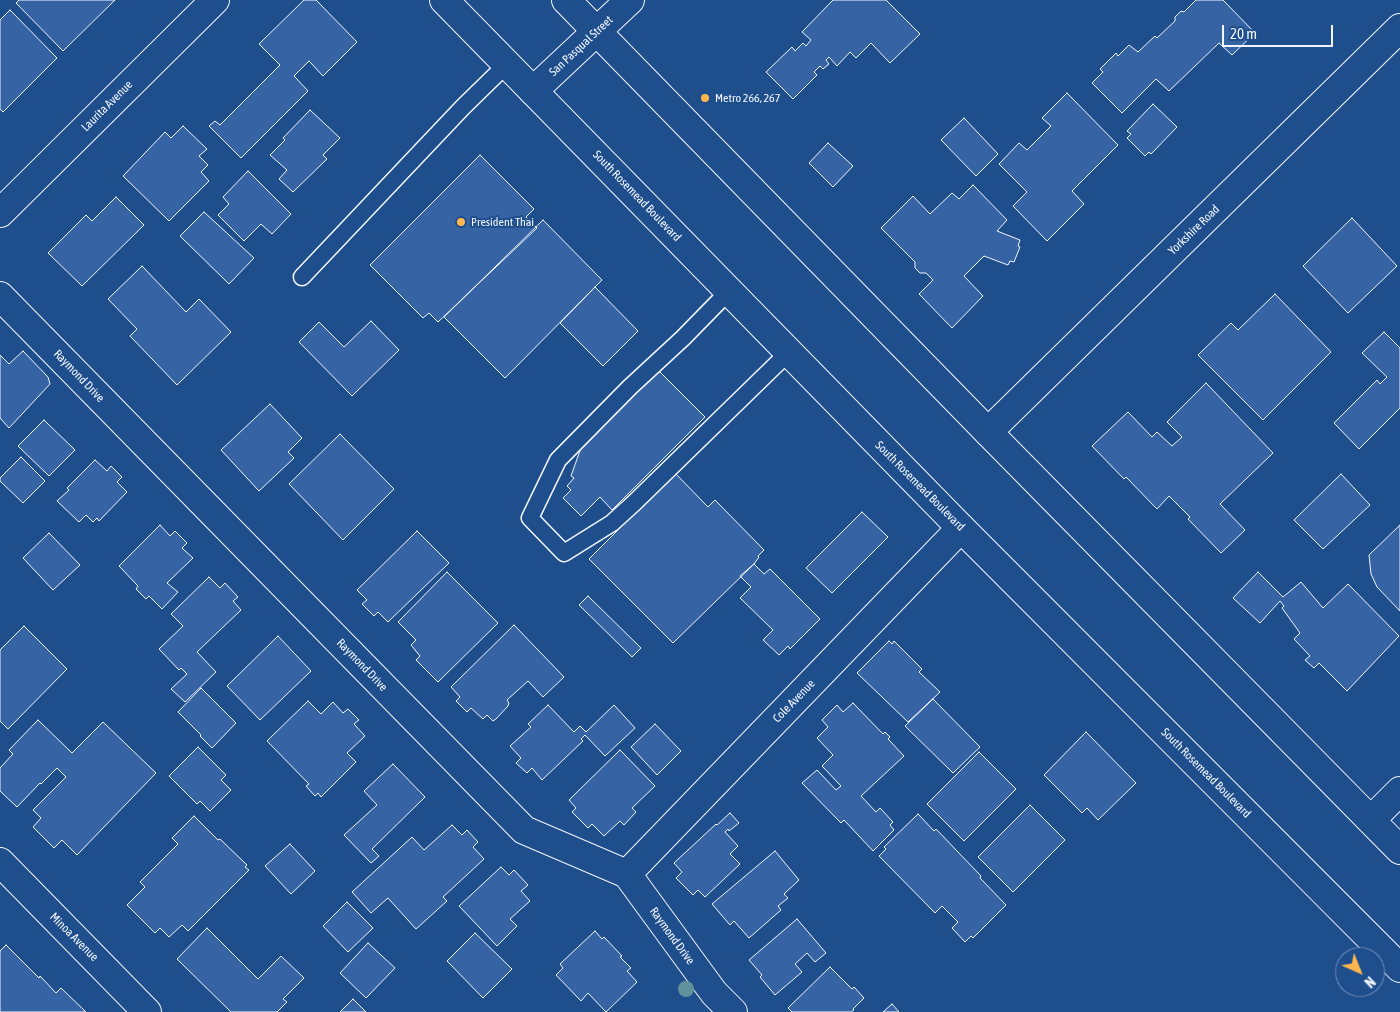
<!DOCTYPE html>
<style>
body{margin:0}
#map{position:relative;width:1400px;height:1012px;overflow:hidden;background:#1f4e8c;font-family:"Asap Condensed",sans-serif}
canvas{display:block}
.north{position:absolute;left:1335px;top:947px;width:50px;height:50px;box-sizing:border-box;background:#1f4e8c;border:1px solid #7391ba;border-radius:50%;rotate:136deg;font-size:14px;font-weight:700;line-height:20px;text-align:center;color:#f2f6ff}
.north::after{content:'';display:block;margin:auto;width:18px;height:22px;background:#ffb74d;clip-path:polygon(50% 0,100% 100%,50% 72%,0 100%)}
.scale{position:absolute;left:1222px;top:25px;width:111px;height:22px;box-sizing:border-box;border:2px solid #f2f6ff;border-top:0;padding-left:6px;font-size:15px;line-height:18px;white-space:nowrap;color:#f2f6ff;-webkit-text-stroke:4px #1f4e8c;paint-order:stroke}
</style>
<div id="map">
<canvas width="1400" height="1012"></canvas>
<div class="north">N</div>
<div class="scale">20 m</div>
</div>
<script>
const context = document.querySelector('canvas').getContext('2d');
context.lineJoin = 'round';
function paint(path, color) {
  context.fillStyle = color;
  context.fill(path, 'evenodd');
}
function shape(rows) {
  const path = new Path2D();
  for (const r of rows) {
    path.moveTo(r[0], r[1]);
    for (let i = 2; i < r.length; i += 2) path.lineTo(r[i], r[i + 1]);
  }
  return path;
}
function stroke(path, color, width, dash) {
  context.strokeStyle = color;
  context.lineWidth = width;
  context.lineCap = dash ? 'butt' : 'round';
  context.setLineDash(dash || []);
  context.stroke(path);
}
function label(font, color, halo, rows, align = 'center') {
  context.font = font + ' "Asap Condensed",sans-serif';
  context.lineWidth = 4;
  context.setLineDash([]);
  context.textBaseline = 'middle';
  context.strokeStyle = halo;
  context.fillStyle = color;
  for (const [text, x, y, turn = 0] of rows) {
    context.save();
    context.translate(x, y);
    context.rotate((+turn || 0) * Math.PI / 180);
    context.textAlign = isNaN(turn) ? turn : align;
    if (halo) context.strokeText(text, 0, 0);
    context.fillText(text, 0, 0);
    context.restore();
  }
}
const building = shape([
 [19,0,115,0,63,51,16,3,19,0],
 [304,0,316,0,357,42,323,76,309,61,294,76,308,91,241,158,209,126,215,121,220,125,280,65,259,44,304,0],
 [833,0,886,0,920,34,890,63,871,43,856,58,850,52,837,66,829,57,826,60,829,64,823,69,820,66,814,72,817,75,793,99,766,72,792,47,795,51,803,43,806,46,811,40,802,32,833,0],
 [1196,0,1223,0,1255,33,1232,55,1219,43,1169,91,1156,79,1122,113,1092,83,1103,72,1100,69,1116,53,1118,56,1129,45,1138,52,1155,36,1157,38,1175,21,1175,17,1181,11,1184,12,1196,0],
 [10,10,57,58,3,112,0,109,0,20,10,10],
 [1067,93,1118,145,1072,191,1084,204,1047,241,1013,206,1027,192,999,164,1019,143,1027,150,1051,126,1042,118,1067,93],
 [1153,104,1177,127,1151,154,1149,152,1145,156,1127,138,1131,134,1127,131,1153,104],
 [310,110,340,138,323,155,327,159,293,192,279,179,287,170,270,155,285,140,283,138,310,110],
 [964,118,998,154,976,176,941,140,964,118],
 [183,126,207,149,199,156,208,165,201,172,209,181,169,221,123,176,165,132,171,138,183,126],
 [828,143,853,166,833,187,809,163,828,143],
 [480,155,534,209,526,217,537,228,438,322,429,313,423,318,370,265,480,155],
 [248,171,291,214,272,234,261,224,244,241,218,215,229,204,223,197,248,171],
 [973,185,1007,220,997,231,1020,240,1018,246,1020,247,1014,262,1010,261,1008,265,984,256,964,276,983,296,952,328,919,294,933,280,926,273,920,273,915,268,915,262,881,228,913,196,930,214,952,193,959,199,973,185],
 [116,197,144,225,82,286,48,253,86,215,92,221,116,197],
 [204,212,254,258,229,284,180,236,204,212],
 [1352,218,1397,266,1348,313,1303,266,1352,218],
 [543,220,602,280,505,378,444,317,543,220],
 [142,266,186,312,199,299,231,332,177,385,130,336,137,329,108,299,142,266],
 [595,287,638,331,603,366,560,323,595,287],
 [1275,294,1331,352,1263,420,1198,355,1231,323,1238,330,1275,294],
 [371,321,399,350,352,396,299,342,319,322,344,347,371,321],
 [1384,332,1400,348,1400,408,1359,449,1334,423,1377,380,1380,384,1387,377,1362,353,1384,332],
 [23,351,48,377,50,384,9,428,0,418,0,355,9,364,23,351],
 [657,369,705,417,612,510,600,497,581,516,563,498,571,490,567,486,574,478,571,476,583,442,657,369],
 [1206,383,1273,453,1220,504,1245,530,1221,553,1188,519,1190,517,1169,496,1157,509,1126,477,1124,479,1092,446,1128,412,1152,437,1157,432,1172,446,1182,437,1167,422,1206,383],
 [270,404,302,438,288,452,294,458,259,491,221,450,270,404],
 [44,420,75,450,49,476,18,446,44,420],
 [340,434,394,489,343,540,289,484,340,434],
 [21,457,45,481,23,503,0,481,0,478,21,457],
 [95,460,107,471,111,466,122,477,117,482,127,492,99,521,97,518,93,522,86,515,79,522,57,501,69,490,67,488,95,460],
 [675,473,708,507,715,500,764,550,758,556,759,557,754,564,673,643,589,559,675,473],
 [1341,474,1370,505,1323,549,1294,520,1341,474],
 [862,512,888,537,832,593,806,568,862,512],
 [160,525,170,536,175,531,187,543,182,548,193,558,167,583,178,592,162,609,149,596,146,599,136,589,138,586,119,566,160,525],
 [1400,525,1400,611,1377,587,1371,574,1369,555,1400,525],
 [417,531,449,563,388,622,378,612,374,616,362,604,367,600,357,590,417,531],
 [49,533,80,565,53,590,23,558,49,533],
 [754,564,764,574,770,569,820,619,790,649,788,646,779,655,763,640,773,630,740,598,751,587,740,576,754,564],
 [447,572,498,623,438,682,416,660,420,656,411,645,416,640,398,622,447,572],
 [1258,572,1283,597,1301,582,1323,608,1348,584,1399,636,1347,691,1319,663,1314,668,1305,660,1310,656,1294,639,1300,633,1282,608,1284,606,1280,601,1260,623,1233,598,1258,572],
 [209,577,220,588,225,583,238,597,233,601,241,610,197,652,216,672,185,702,171,689,187,674,181,668,179,670,159,649,183,626,171,614,209,577],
 [588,596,641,648,632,657,579,605,588,596],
 [514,625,564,677,543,697,528,681,507,700,509,703,508,706,496,719,493,721,487,715,483,719,471,708,467,712,456,701,460,697,451,687,514,625],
 [24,626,67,669,8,729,0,721,0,650,24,626],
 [278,636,311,671,260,720,227,686,278,636],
 [889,641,892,644,894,641,922,669,919,672,940,692,908,722,857,673,889,641],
 [201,688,236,723,212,748,200,736,201,735,178,712,201,688],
 [933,699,980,747,953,773,905,726,933,699],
 [308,701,321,714,333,702,343,713,348,709,359,720,354,724,365,736,347,753,356,762,321,797,318,793,315,796,306,786,309,784,267,741,308,701],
 [853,703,883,734,885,732,890,737,888,739,904,756,861,796,876,812,880,808,893,822,890,825,894,830,873,851,844,820,841,823,802,783,817,770,836,790,841,786,822,766,833,755,817,738,828,727,822,720,837,705,843,712,853,703],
 [548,705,574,732,580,726,586,732,614,705,635,728,605,756,585,735,581,739,583,741,542,780,532,768,527,773,516,763,521,758,510,746,531,727,528,724,548,705],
 [38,720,72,753,103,722,156,773,77,855,62,840,54,848,33,827,41,818,33,810,66,777,57,768,41,784,40,783,17,807,0,791,0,768,13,754,9,750,38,720],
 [655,724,681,751,657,775,631,747,655,724],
 [1086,732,1136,783,1098,820,1087,808,1082,813,1044,775,1086,732],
 [198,747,226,775,221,780,231,790,210,811,200,801,197,804,169,776,198,747],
 [620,750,655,786,632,808,636,812,624,825,620,821,604,836,592,824,588,828,572,812,576,808,569,800,620,750],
 [979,752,1016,789,964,841,927,804,979,752],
 [393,764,425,797,372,849,379,856,371,863,344,835,377,805,364,791,393,764],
 [1030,805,1065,840,1013,892,978,857,1030,805],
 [730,813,739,823,729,831,728,829,725,832,738,846,730,854,740,864,705,897,698,890,693,895,676,878,682,872,674,863,716,824,717,825,730,813],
 [918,814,934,831,936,829,981,876,980,878,1006,905,973,938,971,936,965,942,952,928,958,922,942,906,935,913,879,856,886,849,884,847,918,814],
 [194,816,218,840,220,839,247,865,245,867,249,870,188,931,182,925,169,937,160,928,155,933,127,905,145,887,140,882,178,844,172,838,194,816],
 [452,825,462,835,467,830,478,842,473,847,484,859,443,897,447,901,416,929,388,898,371,913,352,892,412,837,424,850,452,825],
 [290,844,315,871,291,894,265,866,290,844],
 [775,851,799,880,784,894,788,898,778,906,781,910,749,938,734,921,730,925,712,904,775,851],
 [501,867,509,875,514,870,528,885,521,891,530,901,510,919,517,926,497,946,459,906,501,867],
 [347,902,373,928,348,952,323,926,347,902],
 [797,919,826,953,815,962,807,953,795,964,802,972,775,995,760,977,762,975,749,960,797,919],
 [207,928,258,979,281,956,304,978,283,999,287,1002,277,1012,231,1012,177,959,207,928],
 [595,931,602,939,604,937,622,956,620,957,631,968,627,971,637,982,606,1012,588,993,581,1001,556,975,563,968,560,964,595,931],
 [475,933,512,969,483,998,447,961,475,933],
 [368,943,395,968,366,998,340,973,368,943],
 [6,945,39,978,40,976,56,993,61,988,86,1012,0,1012,0,951,6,945],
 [830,967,852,989,854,987,864,998,853,1009,854,1010,851,1012,792,1012,788,1008,830,967],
 [353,999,366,1012,340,1012,353,999],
 [892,1004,899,1012,883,1012,892,1004]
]);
const service = shape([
 [302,277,463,107,507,64],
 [729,291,683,338,630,387,558,460,530,518,564,553,612,523,634,503,789,352]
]);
const minor = shape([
 [0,213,215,0],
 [0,296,524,830,627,874,714,993,733,1012],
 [988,432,1400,28],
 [1371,820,1400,791],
 [0,862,147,1012],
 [627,874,961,528]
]);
const tertiary = shape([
 [533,91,630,0]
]);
const primary = shape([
 [444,0,961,528,1400,968],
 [566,0,988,432,1400,850]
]);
const trees = [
 [686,989]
];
const markers = [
 [705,98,5,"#ffb74d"],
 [461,222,5,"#ffb74d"]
];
const streetNames = [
 ["San Pasqual Street",581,46,-43],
 ["Laurita Avenue",107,106,-45],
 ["South Rosemead Boulevard",637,196,46],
 ["Yorkshire Road",1194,230,-44],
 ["Raymond Drive",79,376,46],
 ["South Rosemead Boulevard",920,486,45],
 ["Raymond Drive",362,665,46],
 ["Cole Avenue",794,701,-46],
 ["South Rosemead Boulevard",1206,773,45],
 ["Raymond Drive",672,936,54],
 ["Minoa Avenue",74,937,45]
];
const poiNames = [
 ["Metro 266, 267",715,98],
 ["President Thai",471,222]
];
paint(building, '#3563a3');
stroke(building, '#f2f6ff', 1);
stroke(service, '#f2f6ff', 19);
stroke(minor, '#f2f6ff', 30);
stroke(tertiary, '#f2f6ff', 30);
stroke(primary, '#f2f6ff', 30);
stroke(service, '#1f4e8c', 16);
stroke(minor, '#1f4e8c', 28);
stroke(tertiary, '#1f4e8c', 28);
stroke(primary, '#1f4e8c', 28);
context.fillStyle = '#61919a';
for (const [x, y] of trees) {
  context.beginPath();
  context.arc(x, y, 8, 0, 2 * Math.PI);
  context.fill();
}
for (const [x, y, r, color] of markers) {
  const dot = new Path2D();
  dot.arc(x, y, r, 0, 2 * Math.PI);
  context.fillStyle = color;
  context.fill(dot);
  stroke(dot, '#1f4e8c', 2);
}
label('12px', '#f2f6ff', '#1f4e8c', streetNames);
label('12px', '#f2f6ff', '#1f4e8c', poiNames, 'left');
</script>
